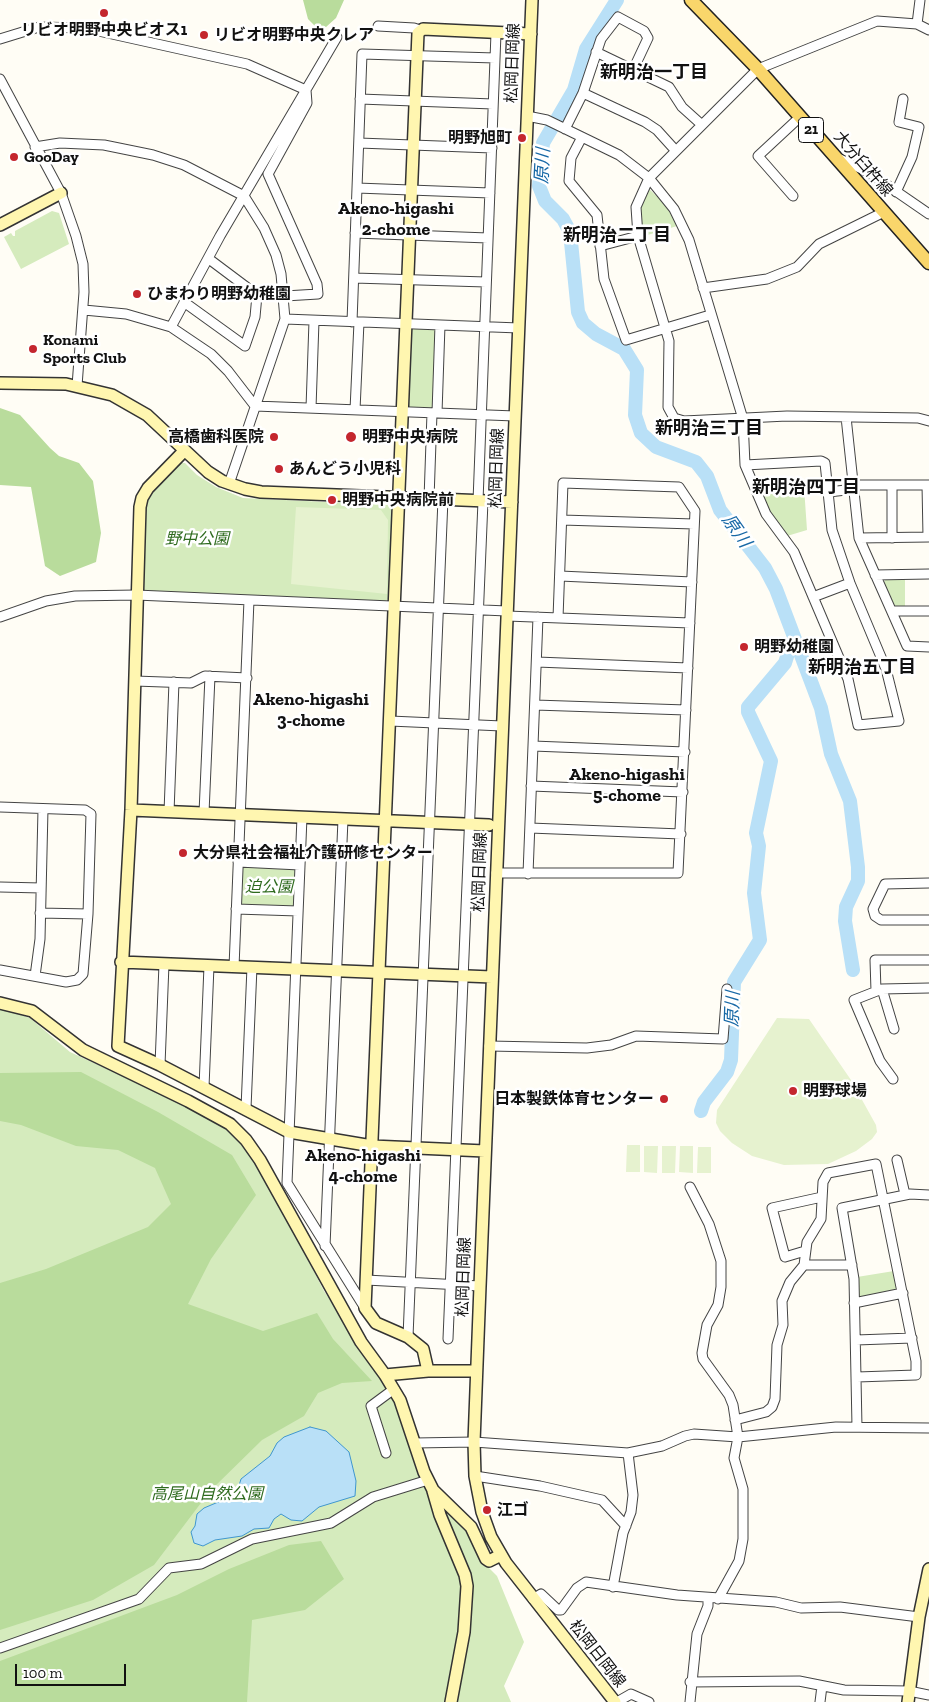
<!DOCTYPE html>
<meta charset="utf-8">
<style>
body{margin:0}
#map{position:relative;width:929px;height:1702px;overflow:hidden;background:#fffdf5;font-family:"Zilla Slab",serif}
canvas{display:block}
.scale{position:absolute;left:15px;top:1664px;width:111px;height:22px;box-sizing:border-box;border:2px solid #111;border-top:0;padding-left:6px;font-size:15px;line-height:18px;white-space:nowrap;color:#111;-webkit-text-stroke:4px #fff;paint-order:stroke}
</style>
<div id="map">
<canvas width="929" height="1702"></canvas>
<div class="scale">100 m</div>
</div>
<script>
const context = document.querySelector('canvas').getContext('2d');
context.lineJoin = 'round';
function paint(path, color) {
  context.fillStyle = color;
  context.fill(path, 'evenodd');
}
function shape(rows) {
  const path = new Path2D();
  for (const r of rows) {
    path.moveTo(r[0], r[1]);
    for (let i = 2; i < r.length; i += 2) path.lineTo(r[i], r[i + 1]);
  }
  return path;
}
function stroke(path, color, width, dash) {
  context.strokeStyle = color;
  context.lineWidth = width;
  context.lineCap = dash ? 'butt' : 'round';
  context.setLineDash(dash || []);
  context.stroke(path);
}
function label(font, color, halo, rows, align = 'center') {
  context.font = font + ' "Zilla Slab","Noto Sans JP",serif';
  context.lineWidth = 5;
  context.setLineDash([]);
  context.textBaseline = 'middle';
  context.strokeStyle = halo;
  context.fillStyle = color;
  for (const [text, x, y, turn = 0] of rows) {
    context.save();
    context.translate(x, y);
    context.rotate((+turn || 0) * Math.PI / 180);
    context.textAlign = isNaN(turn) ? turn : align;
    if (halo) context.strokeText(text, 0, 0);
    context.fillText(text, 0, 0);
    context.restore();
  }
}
const green = shape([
 [647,187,666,205,677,226,641,237,640,204],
 [52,211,59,213,69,244,21,269,4,237,11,233,13,236,15,236,15,231],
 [412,328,435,328,437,332,435,406,432,409,408,408],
 [178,463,185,463,197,475,216,487,243,498,389,505,393,510,390,597,386,601,145,591,141,587,144,507,147,495],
 [804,487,807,530,787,536,768,511,758,491,761,488],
 [886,578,905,578,905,608,896,608,893,605,884,582],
 [245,865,294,867,297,869,296,906,293,909,243,907,241,904,242,868],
 [0,1008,30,1018,70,1052,187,1106,228,1129,256,1159,324,1291,392,1395,421,1475,468,1531,479,1558,497,1576,524,1642,504,1686,511,1702,0,1702],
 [894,1271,898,1290,860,1299,858,1297,857,1277]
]);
const forest = shape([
 [303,0,344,0,336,18,326,27,315,26,308,19],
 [0,408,20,415,50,448,59,456,79,463,93,481,101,533,96,562,60,576,45,566,31,487,0,485],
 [81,1072,158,1112,232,1155,256,1195,211,1259,188,1304,263,1331,317,1313,333,1339,372,1381,342,1383,318,1393,304,1416,262,1440,210,1491,154,1565,93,1600,0,1630,0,1283,46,1269,148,1227,171,1204,155,1168,118,1150,76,1146,21,1125,0,1121,0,1073],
 [321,1541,344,1579,305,1610,252,1620,247,1702,0,1702,0,1661,177,1595,229,1569,289,1545]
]);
const pitch = shape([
 [296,507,381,510,388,520,387,594,291,584],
 [777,1018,809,1019,851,1080,876,1125,877,1132,872,1139,856,1151,828,1164,784,1165,752,1156,732,1143,720,1131,716,1123,717,1110],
 [627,1145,640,1145,640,1172,626,1172],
 [644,1146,658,1146,657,1173,644,1172],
 [662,1146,676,1146,675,1173,662,1173],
 [680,1146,693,1146,693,1173,679,1172],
 [698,1147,711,1147,711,1173,697,1173]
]);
const water = shape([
 [310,1427,326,1431,349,1452,356,1481,355,1496,319,1507,302,1521,291,1520,281,1514,274,1519,269,1528,254,1529,242,1536,215,1540,203,1546,194,1543,191,1532,195,1526,197,1514,204,1508,223,1500,230,1494,237,1492,241,1479,270,1456,277,1443,284,1437,310,1427]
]);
const river = shape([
 [617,0,586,49,574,90,543,143,539,186,545,201,563,219,570,232,578,312,583,323,596,334,624,349,637,370,635,415,641,433,656,447,696,462,707,476,720,510,765,568,776,589,821,708,831,754,850,801,858,867,858,881,846,907,845,921,853,970],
 [701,1111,704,1102,727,1072,731,1060,734,982,760,940,754,893,759,846,756,833,771,761,748,712,748,707,785,663,790,647,796,642]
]);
const street = shape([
 [917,24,920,0],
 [378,26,414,28,420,30],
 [929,30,917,24,877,21,758,69,649,178,636,207,638,236,669,341,668,407,674,418,684,421,787,416,918,418,929,421],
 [0,39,39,27,85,28,247,64,306,90],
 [596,52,669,87,682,107,702,125],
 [0,79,61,193,76,236,83,264,84,292,77,386],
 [583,93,645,122,657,130,676,151],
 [360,99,493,104],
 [527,116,547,120,619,155,649,178,674,209,689,240,743,419,745,465,766,514,794,552,848,679,858,725,899,721,886,669,850,583,832,530,825,463,821,461,745,465],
 [565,129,583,93,601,39,618,17,644,31,648,38,633,70],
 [582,137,571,158,569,181,597,215,604,279,626,340,710,315],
 [359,143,492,148],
 [35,147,60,143,104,145,153,155,184,165,244,196,264,228,276,255,281,274,285,319,229,484],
 [838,158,868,172,929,214],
 [357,188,490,193],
 [896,192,912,157,919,127,899,122,903,99],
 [793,196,758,156,800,117],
 [355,233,488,238],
 [600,246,638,236],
 [354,278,486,282],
 [703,288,767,279,797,267,819,244,884,212],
 [285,296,318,294,317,284,268,174,307,103,306,90],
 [184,302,245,346,255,317,257,295,209,259],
 [84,310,126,314,171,327,211,354,228,371,255,406,515,416],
 [285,319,519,328],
 [352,322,362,54,495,58],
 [171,327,220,236,337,37],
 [311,408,314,321],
 [355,410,359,322],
 [437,413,440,325],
 [846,417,859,538,907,646,929,647],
 [853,485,929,485],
 [892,485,892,538],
 [927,485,928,537],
 [829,492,854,489],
 [429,499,432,413],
 [478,501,496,33],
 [562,520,694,524],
 [859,538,929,537],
 [875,575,929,574],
 [560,576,692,582],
 [813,597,850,583],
 [892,611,929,611],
 [507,616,690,623],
 [0,617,46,601,75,596,136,595,507,611],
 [537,662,688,668],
 [135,681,191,683,205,676,247,678],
 [535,705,686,710],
 [390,721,502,726],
 [533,746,685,752],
 [531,786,683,792],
 [0,807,85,810,91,814,88,914,83,974,77,980,66,982,0,970],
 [169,812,174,682],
 [204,813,210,676],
 [302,817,287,1183,365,1308],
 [530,828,681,834],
 [238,862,300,865],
 [496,873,678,873,695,511,679,487,563,483,558,618],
 [528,874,538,617],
 [929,883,885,884,873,909,875,916,881,920,929,920],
 [0,887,41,888],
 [236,909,298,911],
 [40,913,88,914],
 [234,967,249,600],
 [35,976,40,939,43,809],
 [882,989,894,1029],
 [876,991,875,960,929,960],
 [489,1046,587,1048,611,1045,636,1036,723,1039,727,989],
 [160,1065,164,964],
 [893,1079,880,1061,854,1000,882,989,929,988],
 [204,1087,209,966],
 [246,1108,252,967],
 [897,1160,904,1190],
 [690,1187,709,1224,721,1261,721,1287,718,1305,707,1325,702,1353,703,1359,729,1395,733,1405,738,1437,734,1458,743,1489,743,1539,739,1561,718,1599],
 [325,1246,343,819],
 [805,1251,785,1257,772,1208,822,1197],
 [804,1265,807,1242,821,1219,823,1182,828,1173,876,1164,916,1361,916,1375,857,1377],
 [366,1280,480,1286],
 [854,1303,903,1293],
 [408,1337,443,499],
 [448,1339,483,501],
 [856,1340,912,1338],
 [735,1420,766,1412,772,1407,775,1399,777,1345,783,1325,782,1301,790,1282,804,1265,852,1265],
 [857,1427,854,1279,842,1208,910,1194,929,1195],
 [415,1443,474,1442,628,1453,662,1446,685,1436,694,1434,738,1437,836,1427,929,1428],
 [386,1453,371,1406,394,1389],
 [475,1476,540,1486,602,1500,626,1526],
 [613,1587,623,1533,631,1512,633,1495,628,1453],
 [533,1599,541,1594,558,1610,561,1610,577,1588,586,1582,677,1595,776,1602,801,1608,840,1607,919,1617],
 [0,1648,139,1599,169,1568,201,1564,252,1539,331,1523,373,1497,428,1480],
 [690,1682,799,1681,844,1690,909,1691,929,1695],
 [617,1702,631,1694,649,1702],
 [690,1702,697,1634,708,1606,708,1598],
 [820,1702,822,1686]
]);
const secondary = shape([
 [532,0,480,1286,474,1442,475,1476,482,1512,491,1537,506,1563,615,1702],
 [0,225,61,193],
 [0,383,66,384,112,395,147,415,208,472,222,481,245,489,261,492,512,502],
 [184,451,148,488,142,498,140,507,131,810,118,1046,160,1065,289,1132,372,1146,485,1151],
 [131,810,489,825],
 [121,962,492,977],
 [0,1003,32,1011,83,1050,188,1101,230,1124,246,1140,260,1160,361,1342,385,1375,400,1400,424,1472,433,1490,471,1527,486,1559,489,1561,501,1555],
 [428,1371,423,1349,408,1337,376,1323,365,1308,418,33,423,29,531,34],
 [385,1375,428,1371,476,1371],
 [433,1491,440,1515,465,1575,467,1586,464,1632,451,1702],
 [908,1702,919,1617,929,1569]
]);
const primary = shape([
 [691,0,758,69,929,263]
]);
const markers = [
 [104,13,5,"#c4262e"],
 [204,35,5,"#c4262e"],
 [522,138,5,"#c4262e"],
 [14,157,5,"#c4262e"],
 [137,294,5,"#c4262e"],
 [33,349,5,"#c4262e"],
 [274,437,5,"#c4262e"],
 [351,437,6,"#c4262e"],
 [279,469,5,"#c4262e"],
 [332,500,5,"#c4262e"],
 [744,647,5,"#c4262e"],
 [183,853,5,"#c4262e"],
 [793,1091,5,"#c4262e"],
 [664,1099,5,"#c4262e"],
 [487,1510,5,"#c4262e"]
];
const shields = [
 [811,130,25]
];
const shieldNames = [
 ["21",811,130]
];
const poiNames = [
 ["リビオ明野中央ビオス1",104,30,"center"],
 ["リビオ明野中央クレア",214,35],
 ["明野旭町",512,138,"right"],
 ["GooDay",24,157],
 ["ひまわり明野幼稚園",147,294],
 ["Konami",43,340],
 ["Sports Club",43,358],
 ["高橋歯科医院",264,437,"right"],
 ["明野中央病院",362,437],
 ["あんどう小児科",289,469],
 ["明野中央病院前",342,500],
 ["明野幼稚園",754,647],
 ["大分県社会福祉介護研修センター",193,853],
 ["明野球場",803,1091],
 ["日本製鉄体育センター",654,1099,"right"],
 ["江ゴ",497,1510]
];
const streetNames = [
 ["松岡日岡線",513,63,-88],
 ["大分臼杵線",863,164,49],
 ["松岡日岡線",497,468,-88],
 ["松岡日岡線",480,872,-88],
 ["松岡日岡線",464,1277,-88],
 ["松岡日岡線",597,1654,52]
];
const parkNames = [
 ["野中公園",197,539],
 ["迫公園",269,887],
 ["高尾山自然公園",207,1494]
];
const neighbourhoodNames = [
 ["新明治一丁目",654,73],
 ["Akeno-higashi",396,209],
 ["2-chome",396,230],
 ["新明治二丁目",617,236],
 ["新明治三丁目",709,429],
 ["新明治四丁目",806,488],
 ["新明治五丁目",862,668],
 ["Akeno-higashi",311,700],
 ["3-chome",311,721],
 ["Akeno-higashi",627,775],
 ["5-chome",627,796],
 ["Akeno-higashi",363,1156],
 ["4-chome",363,1177]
];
const waterNames = [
 ["原川",543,166,-87],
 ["原川",736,531,55],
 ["原川",733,1009,-88]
];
paint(green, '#d5ebbd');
paint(forest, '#b9dc9c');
paint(pitch, '#e6f2cf');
paint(water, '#b9e0f7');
stroke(water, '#3f96cf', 1);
stroke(river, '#b9e0f7', 14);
stroke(street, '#444', 11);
stroke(secondary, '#333', 14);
stroke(primary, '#222', 15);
stroke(street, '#fff', 9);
stroke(secondary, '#fff6b0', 11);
stroke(primary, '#f9d66b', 12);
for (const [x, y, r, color] of markers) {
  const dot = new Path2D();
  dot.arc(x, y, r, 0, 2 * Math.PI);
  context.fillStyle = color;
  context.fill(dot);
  stroke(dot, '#fff', 2);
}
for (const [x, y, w] of shields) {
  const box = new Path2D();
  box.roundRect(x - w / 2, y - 12.5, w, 25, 4);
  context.fillStyle = '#fff';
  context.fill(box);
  stroke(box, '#111', 1);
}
label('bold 15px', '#111', null, shieldNames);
label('bold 16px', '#111', '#fff', poiNames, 'left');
label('16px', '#111', '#fff', streetNames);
label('italic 16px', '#2f6b1f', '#fff', parkNames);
label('bold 18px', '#111', '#fff', neighbourhoodNames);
label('italic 18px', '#1768a6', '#fff', waterNames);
</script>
